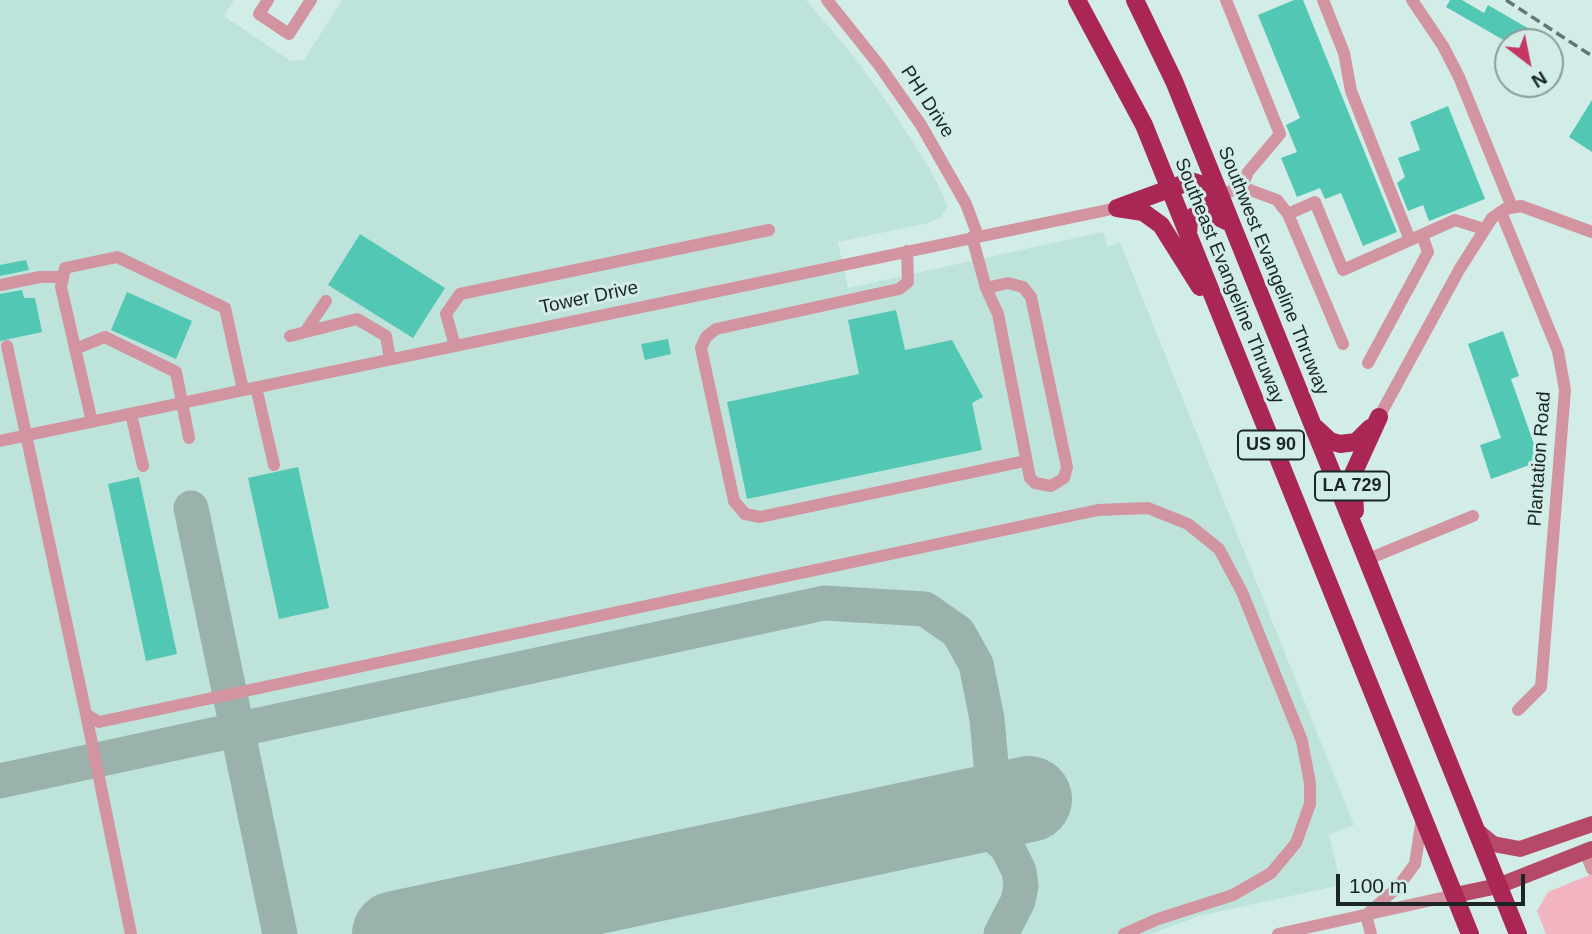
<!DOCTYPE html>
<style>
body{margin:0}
#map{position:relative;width:1592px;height:934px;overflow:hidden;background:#d2ede7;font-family:Helvetica,sans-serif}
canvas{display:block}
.north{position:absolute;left:1494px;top:28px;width:70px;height:70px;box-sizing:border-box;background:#d2ede7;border:2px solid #899d99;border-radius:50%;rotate:148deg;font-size:19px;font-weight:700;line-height:28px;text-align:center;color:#1b2624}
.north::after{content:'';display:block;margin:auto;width:24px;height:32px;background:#c53866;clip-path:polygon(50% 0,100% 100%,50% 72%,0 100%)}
.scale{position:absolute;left:1336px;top:874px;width:189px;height:32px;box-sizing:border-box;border:4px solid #1b2624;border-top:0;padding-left:9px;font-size:21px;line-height:24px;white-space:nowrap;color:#1b2624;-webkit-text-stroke:5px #d2ede7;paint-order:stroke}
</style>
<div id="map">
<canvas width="1592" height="934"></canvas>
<div class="north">N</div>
<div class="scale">100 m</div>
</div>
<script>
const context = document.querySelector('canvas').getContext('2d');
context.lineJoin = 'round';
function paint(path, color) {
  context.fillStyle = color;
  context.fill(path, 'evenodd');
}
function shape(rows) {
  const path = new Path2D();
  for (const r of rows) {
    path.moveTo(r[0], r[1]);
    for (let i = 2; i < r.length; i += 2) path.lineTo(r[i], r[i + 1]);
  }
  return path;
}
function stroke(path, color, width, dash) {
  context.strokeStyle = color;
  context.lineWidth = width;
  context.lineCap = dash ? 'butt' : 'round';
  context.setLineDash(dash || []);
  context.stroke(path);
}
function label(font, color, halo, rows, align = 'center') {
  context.font = font + ' Helvetica,sans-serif';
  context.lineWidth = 6;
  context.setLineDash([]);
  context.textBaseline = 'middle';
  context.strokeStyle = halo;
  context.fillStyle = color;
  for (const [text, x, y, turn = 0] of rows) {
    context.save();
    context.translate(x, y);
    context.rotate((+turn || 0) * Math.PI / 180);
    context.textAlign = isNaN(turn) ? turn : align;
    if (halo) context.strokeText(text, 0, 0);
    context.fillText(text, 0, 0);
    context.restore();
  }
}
const built = shape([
 [0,0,234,0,224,16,291,61,304,60,342,0,806,0,856,59,891,108,930,169,948,206,940,218,928,223,838,242,848,288,1103,232,1108,247,1120,242,1354,825,1329,835,1341,885,1199,916,1151,934,0,934]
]);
const green = shape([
 [1592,874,1592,934,1546,934,1537,911,1548,892]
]);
const taxiway = shape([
 [191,508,280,934],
 [0,781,824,603,925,609,958,632,976,664,987,719,992,774,968,812,1007,847,1019,871,1021,886,1018,901,1001,934],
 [467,934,503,911]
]);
const runway = shape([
 [395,934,1029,799]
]);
const building = shape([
 [1294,0,1303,0,1397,232,1363,246,1341,193,1325,199,1320,188,1297,197,1281,158,1297,152,1286,125,1300,118,1258,15],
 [1450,0,1462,0,1484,13,1488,5,1531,30,1524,42,1507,42,1446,7],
 [1592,100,1592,152,1569,137],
 [1448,106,1485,199,1429,221,1423,205,1408,211,1397,183,1405,177,1398,158,1420,150,1410,122],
 [360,234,445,288,413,338,328,285],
 [26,260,29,270,0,276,0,265],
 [22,290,24,298,35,298,42,332,0,341,0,294],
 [127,292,192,321,176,359,111,330],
 [896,310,905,350,952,340,983,397,972,403,982,450,747,499,727,402,859,374,848,320],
 [1503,331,1519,376,1511,379,1540,461,1491,479,1480,445,1501,438,1468,344],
 [668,339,671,354,645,360,641,344],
 [298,467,329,608,279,619,248,478],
 [139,477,177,654,146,661,108,484]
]);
const minor = shape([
 [268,0,259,14,289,34,311,0],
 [827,0,879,65,921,125,966,204,978,236],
 [1226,0,1280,134,1248,172,1242,187],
 [1323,0,1344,53,1351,91,1410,240],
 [1412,0,1443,46,1459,77,1512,207],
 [1220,195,1242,187,1277,200,1288,214,1315,202,1343,270,1455,220,1484,229],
 [1501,212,1558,351,1565,390,1541,687,1518,710],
 [1288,214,1343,344],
 [972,237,986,288,998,314,1030,478,1035,483,1051,486,1064,478,1067,467,1031,297,1023,287,1008,283,986,288],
 [907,251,908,282,899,289,716,329,706,337,701,348,734,501,745,514,760,517,1025,461],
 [0,285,40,277,63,277],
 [305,332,326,301],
 [290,336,357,319,386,336,390,359],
 [7,346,86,714,99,722,1098,510,1148,508,1188,524,1219,549,1242,592,1302,741,1310,783,1310,804,1296,843,1271,873,1233,895,1158,919,1124,934],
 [455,346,446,314,460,294,769,230],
 [75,349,105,337,176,372,189,438],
 [1368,363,1428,252,1422,235],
 [256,387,274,465],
 [131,414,143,466],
 [1379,417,1459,270,1492,218,1505,209,1521,206,1592,232],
 [92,422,61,287,65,268,117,257,225,308,243,390],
 [0,441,1117,208],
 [1368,559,1473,516],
 [86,714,131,934],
 [1585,851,1592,869],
 [1278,934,1455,895],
 [1371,934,1366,915,1397,888,1415,864,1422,818]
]);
const major = shape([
 [1476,830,1493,844,1520,849,1592,824],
 [1455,895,1498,886,1592,849]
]);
const highway = shape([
 [1077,0,1144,125,1470,934],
 [1135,0,1174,81,1518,934],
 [1120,207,1191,181,1206,186,1215,200],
 [1117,208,1143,212,1161,225,1200,287],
 [1188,234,1189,220,1198,213,1208,212,1226,221],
 [1316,428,1330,441,1340,444,1356,442,1370,428],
 [1355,511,1353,474,1379,417]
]);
const rail = shape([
 [1506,0,1592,56]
]);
const shields = [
 [1271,445,66],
 [1352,486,74]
];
const shieldNames = [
 ["US 90",1271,445],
 ["LA 729",1352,486]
];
const streetNames = [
 ["PHI Drive",927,102,57],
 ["Southwest Evangeline Thruway",1273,271,68],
 ["Southeast Evangeline Thruway",1229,281,68],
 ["Tower Drive",589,298,-12],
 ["Plantation Road",1540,459,-86]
];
paint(built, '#bee3db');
paint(green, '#f2b4c1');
stroke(taxiway, '#9bb2ac', 35);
stroke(runway, '#9bb2ac', 86);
paint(building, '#52c7b3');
stroke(minor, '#d294a1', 12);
stroke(major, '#b64968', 16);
stroke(highway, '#aa2654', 18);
stroke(rail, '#647672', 3.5, [10, 5]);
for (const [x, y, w] of shields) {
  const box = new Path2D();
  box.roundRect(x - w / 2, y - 14.5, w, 29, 5);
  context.fillStyle = '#d2ede7';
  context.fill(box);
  stroke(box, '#1b2624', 2);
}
label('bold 18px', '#1b2624', null, shieldNames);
label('19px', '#1b2624', '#d2ede7', streetNames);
</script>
